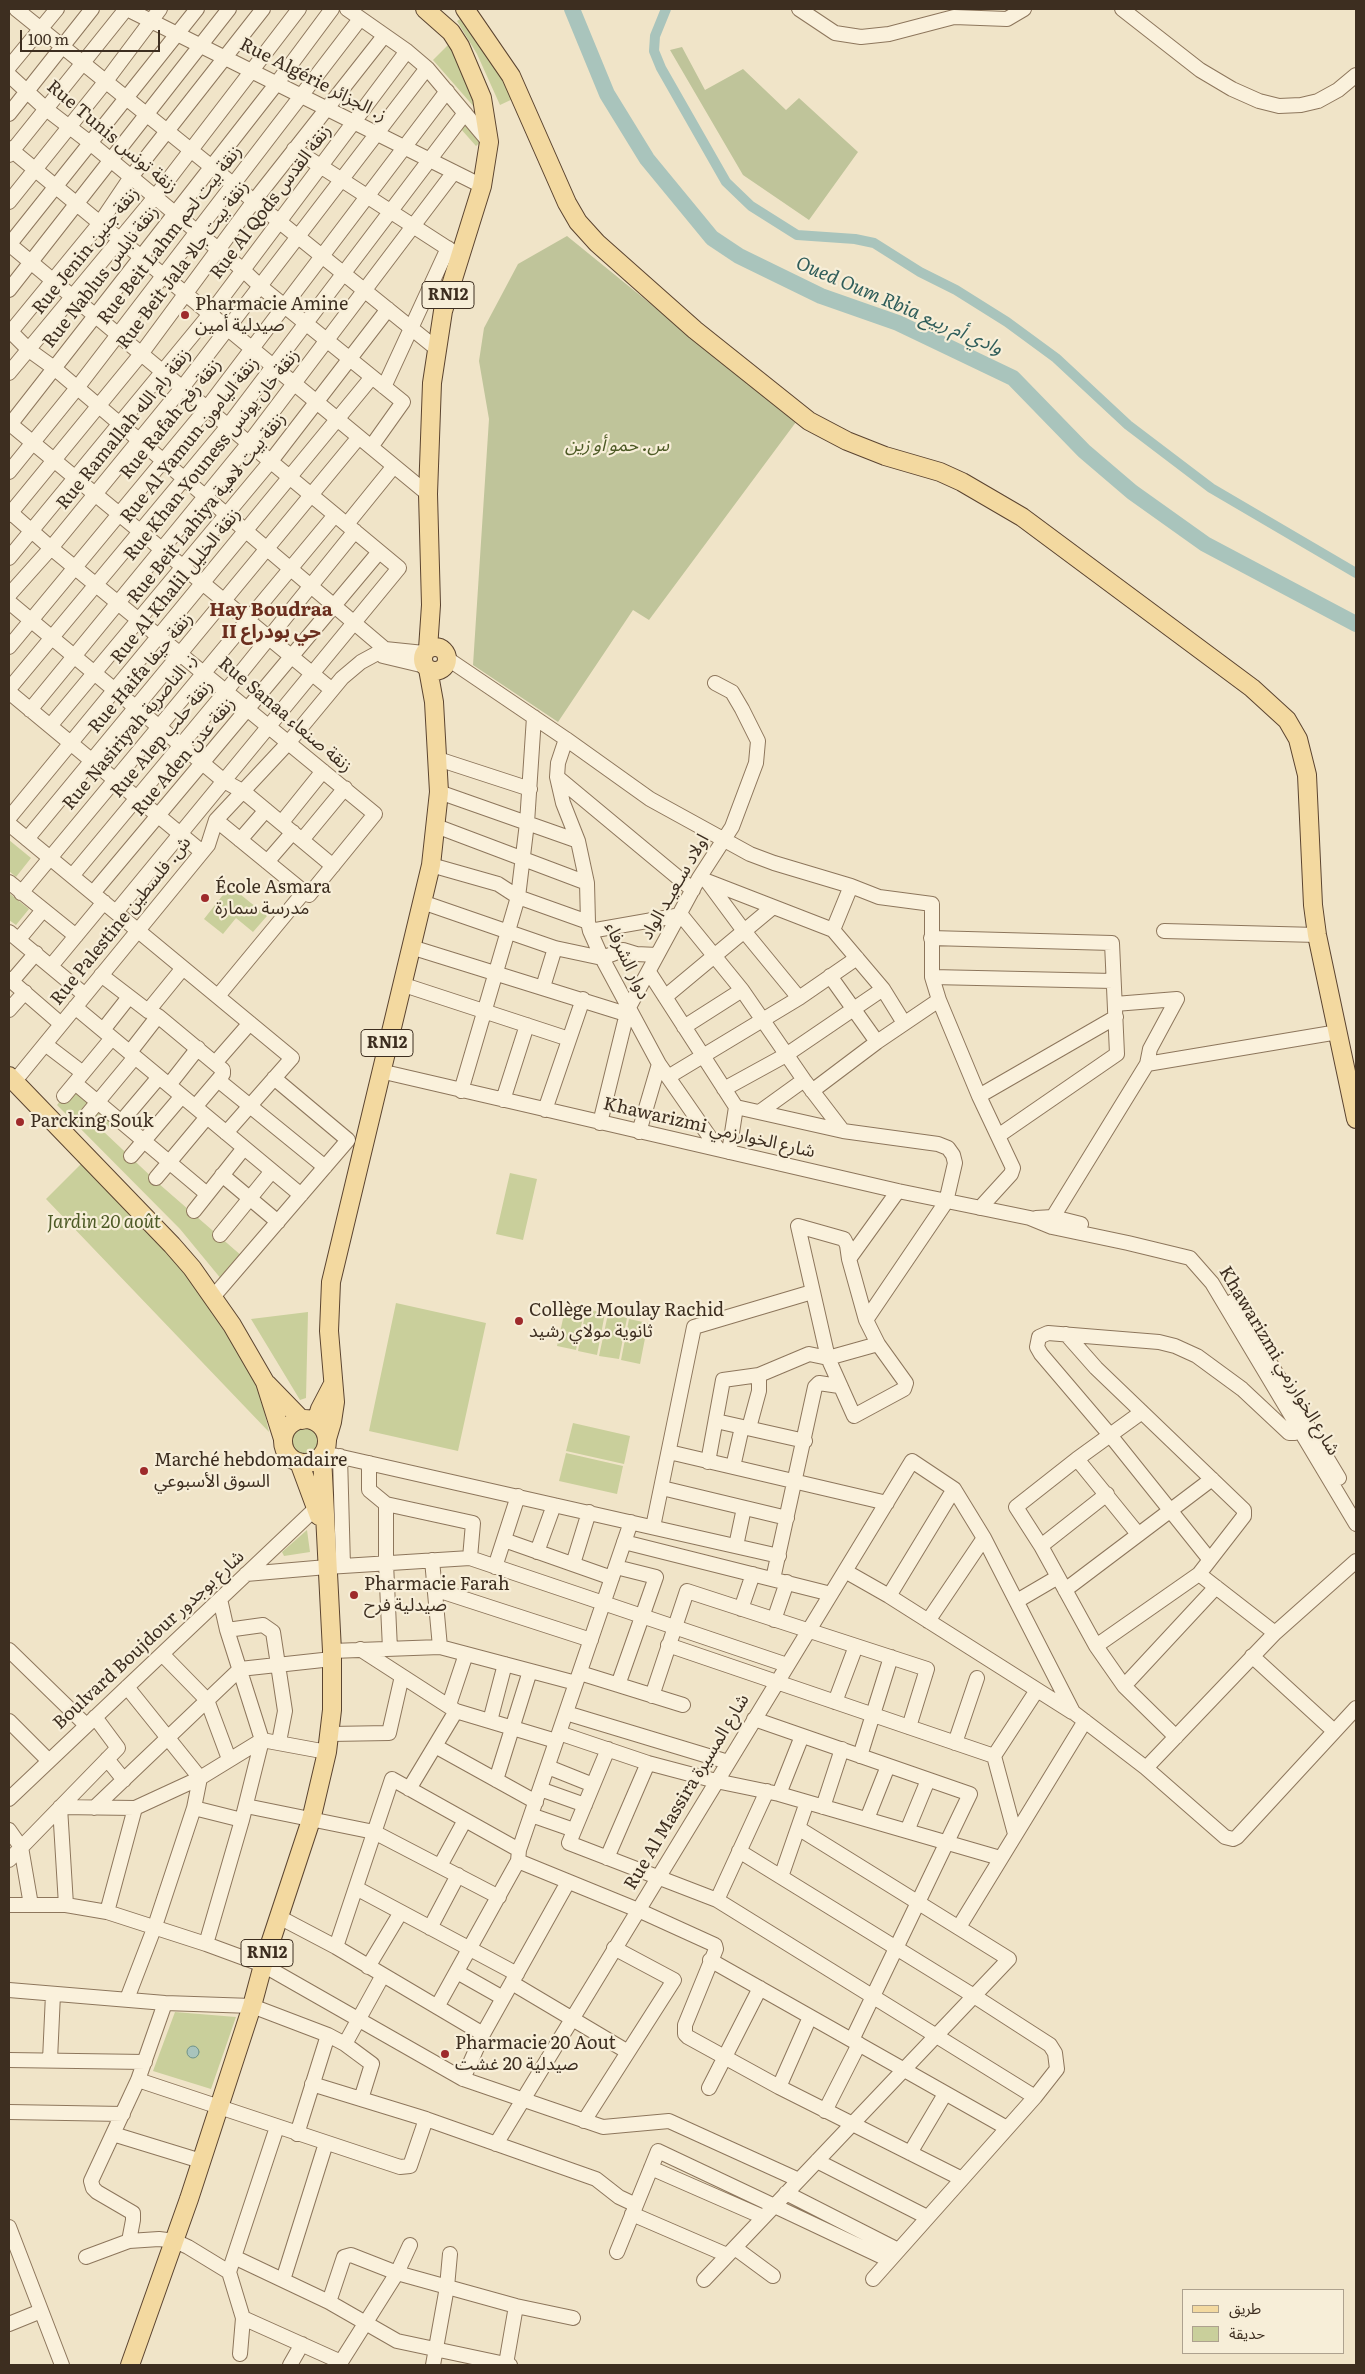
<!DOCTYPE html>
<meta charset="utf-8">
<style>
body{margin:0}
#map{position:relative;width:1365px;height:2374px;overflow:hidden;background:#f0e4c8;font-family:Literata,"Noto Sans Arabic",serif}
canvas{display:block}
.frame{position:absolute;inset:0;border:10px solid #3d2e20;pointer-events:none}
.legend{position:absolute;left:1182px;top:2289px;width:162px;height:65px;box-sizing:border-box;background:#f7eed8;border:1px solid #ada18e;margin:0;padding:6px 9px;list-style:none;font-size:15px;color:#3d2e20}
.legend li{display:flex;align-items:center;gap:10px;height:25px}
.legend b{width:25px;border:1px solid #ada18e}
.scale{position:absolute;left:20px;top:30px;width:140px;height:22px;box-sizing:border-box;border:2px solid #3d2e20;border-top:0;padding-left:6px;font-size:15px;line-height:18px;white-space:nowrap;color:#3d2e20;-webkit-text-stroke:4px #f7eed8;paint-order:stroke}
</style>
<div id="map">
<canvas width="1365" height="2374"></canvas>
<div class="frame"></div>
<ul class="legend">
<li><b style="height:6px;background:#f3d9a0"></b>طريق</li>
<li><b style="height:14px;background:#c9cf9b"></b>حديقة</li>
</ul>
<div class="scale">100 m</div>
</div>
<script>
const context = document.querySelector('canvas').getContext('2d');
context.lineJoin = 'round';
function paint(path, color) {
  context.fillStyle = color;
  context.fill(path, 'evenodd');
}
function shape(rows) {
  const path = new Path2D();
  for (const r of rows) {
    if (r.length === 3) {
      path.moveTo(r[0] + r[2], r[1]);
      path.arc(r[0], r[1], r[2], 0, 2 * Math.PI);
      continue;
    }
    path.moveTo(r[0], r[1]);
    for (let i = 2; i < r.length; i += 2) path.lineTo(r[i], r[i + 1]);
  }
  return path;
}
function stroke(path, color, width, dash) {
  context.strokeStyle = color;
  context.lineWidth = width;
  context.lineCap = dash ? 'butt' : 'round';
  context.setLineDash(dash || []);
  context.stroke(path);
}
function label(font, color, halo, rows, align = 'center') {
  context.font = font + ' Literata,"Noto Sans Arabic",serif';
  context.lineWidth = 4.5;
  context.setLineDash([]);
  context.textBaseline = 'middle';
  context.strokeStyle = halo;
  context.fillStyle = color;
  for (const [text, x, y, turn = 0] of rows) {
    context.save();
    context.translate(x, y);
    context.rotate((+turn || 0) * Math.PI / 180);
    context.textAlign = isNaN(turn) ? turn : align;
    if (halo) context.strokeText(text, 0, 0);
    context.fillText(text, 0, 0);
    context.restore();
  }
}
const green = shape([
 [465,16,517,97,500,105,477,54,457,21],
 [450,43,477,107,475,108,433,60],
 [466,121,483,140,476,146,460,128],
 [9,840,31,858,16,877,9,871],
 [230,886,267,916,253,932,236,918,223,934,204,919],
 [9,893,29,909,16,925,9,920],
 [75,1084,115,1118,104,1132,158,1183,243,1257,222,1280,180,1229,57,1105],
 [82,1163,168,1253,198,1290,258,1384,269,1432,46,1199],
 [510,1173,537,1179,523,1240,496,1234],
 [396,1303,486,1323,458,1451,369,1431],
 [566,1305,585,1308,576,1350,557,1346],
 [586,1309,605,1313,597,1355,578,1351],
 [308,1312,306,1398,300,1400,251,1319],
 [608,1314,627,1318,619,1359,599,1356],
 [629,1319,648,1323,640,1364,621,1360],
 [573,1423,630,1436,624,1464,566,1451],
 [305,1441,17],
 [566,1453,623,1466,617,1494,559,1481],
 [307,1530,310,1552,284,1556,282,1552],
 [175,2012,236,2017,211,2089,153,2071]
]);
const cemetery = shape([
 [682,47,705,90,743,69,786,110,799,98,858,152,809,220,743,175,670,50],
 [567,236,796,422,649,620,633,610,558,722,473,665,489,419,479,361,484,328,518,264]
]);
const water = shape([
 [193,2052,6]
]);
const canal = shape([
 [666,9,655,36,654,51,661,68,726,182,751,206,797,235,855,239,874,243,920,272,956,290,1007,322,1056,358,1128,425,1211,488,1356,573]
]);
const river = shape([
 [572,9,607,94,647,159,712,238,739,256,821,296,898,323,1013,378,1084,451,1132,492,1205,544,1356,624]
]);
const minor = shape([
 [16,9,437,349],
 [127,9,482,186],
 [347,9,407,51,427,68,489,142],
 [799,9,835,33,861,37,889,34,954,17,1007,19,1024,9],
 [1122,9,1200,70,1232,89,1259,101,1279,106,1301,105,1318,101,1338,90,1356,75],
 [9,67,57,9],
 [9,75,46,109,89,142,243,270,261,287,403,402,371,447],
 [9,114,92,9],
 [9,148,428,494],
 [294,149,461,257],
 [9,155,126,9],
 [9,202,106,81,160,9],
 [9,244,399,568,116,912],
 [9,245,197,9],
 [9,290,229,9],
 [9,330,29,350,54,368,385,649],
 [9,334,100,223,131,177,263,9],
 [9,373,155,197,299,9],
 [384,387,448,248],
 [9,423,332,690],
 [9,426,277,83,332,9],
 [9,472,77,388,360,19],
 [9,511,51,548,375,814,309,895,304,892,218,996],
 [9,515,141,354,254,201,384,36],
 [347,524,394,466],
 [9,558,210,314,407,51],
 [9,595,51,548,182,388,427,68],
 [9,602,224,781,244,792,333,866],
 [9,647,207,408,447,91],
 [383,656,425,666],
 [448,659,566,739,650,799,750,854,774,863,851,886,879,897,932,904,932,977,939,1000,979,1096,1013,1168,1011,1174,980,1208],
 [9,689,228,426,465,113],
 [9,692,202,852],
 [30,710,249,443,454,172],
 [50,726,271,461,388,309],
 [566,739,558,763,557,777,563,803,578,841,587,883,588,922,590,931,602,958,659,1064,718,1149],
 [438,759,530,789],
 [557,777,693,890],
 [439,792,578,841],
 [9,818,372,377],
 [216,820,304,892],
 [282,822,323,771],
 [9,824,292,1058,226,1133],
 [436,826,587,883],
 [27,839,359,437],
 [240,840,266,810],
 [302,840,345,788],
 [267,862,293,832],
 [431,865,498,884,518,897,588,922],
 [72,876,226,691,355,531],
 [699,878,833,930,883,989,904,1023],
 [707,881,744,931,799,998],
 [9,882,76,936],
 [21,893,335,515],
 [93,893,379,552],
 [422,902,555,948,602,958,623,950,636,954,657,955],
 [833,930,851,886],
 [590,931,681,915,742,990,804,1080,843,1131],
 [1164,931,1317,935],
 [9,932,85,995],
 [931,938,1112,943,1117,1054,998,1136],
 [19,939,43,910],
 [411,947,626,1014],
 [51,966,104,902],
 [649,972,736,1107,729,1152],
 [101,975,148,1011,158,1016,223,1070,223,1074,195,1107],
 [830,976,877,1042],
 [932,977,1113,981],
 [9,979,61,1024],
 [12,981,36,953],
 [401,984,569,1039],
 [543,987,555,948],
 [665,997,773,907],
 [75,1007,301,1195],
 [9,1010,25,992],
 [148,1011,183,968],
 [684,1027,742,990],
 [103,1030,129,997],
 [45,1044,83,1073],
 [130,1052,158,1016],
 [215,1063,250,1023],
 [1147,1064,1338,1032],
 [380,1071,898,1191,1030,1218,1052,1227,1128,1243,1190,1258,1212,1283,1356,1524],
 [668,1077,799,998,857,958],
 [218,1080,325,1167],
 [14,1082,208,845,216,820,289,742,342,678,361,662,385,649,424,653],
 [75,1083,207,1194],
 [169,1085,198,1048],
 [724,1089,786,1055,883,989],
 [461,1091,518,897,527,823,534,717],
 [812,1091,877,1042,939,1000],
 [64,1096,112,1038],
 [979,1096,1116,1017],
 [503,1100,527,1025],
 [736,1107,843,1131,938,1144,948,1148,953,1155,955,1163,946,1202,866,1320,849,1259,898,1191],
 [545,1110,583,999],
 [761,1111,804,1080],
 [86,1116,135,1057],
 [121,1122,159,1077],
 [600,1123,628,1009,699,878,732,827,756,763,758,741,742,709,732,692,715,683],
 [639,1132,659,1064],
 [131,1156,182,1096],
 [222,1175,278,1222],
 [156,1178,207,1117],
 [194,1211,244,1148],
 [1036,1218,1053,1217,1081,1224],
 [1052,1225,1053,1217,1147,1064,1150,1049,1177,999,1115,1004],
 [220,1235,272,1171],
 [849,1259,847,1245,844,1239,798,1226,828,1358,878,1344,866,1320],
 [213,1297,348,1140,274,1078],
 [1233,1301,1339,1478],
 [1066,1334,1096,1368,1244,1510,1244,1516,1199,1574],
 [1142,1412,1077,1459,1016,1507,1041,1546,1096,1646,1124,1686,1176,1737],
 [716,1421,805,1441],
 [749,1428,759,1391,759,1375,809,1354,828,1358,854,1416,904,1389,906,1383,878,1344],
 [669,1452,887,1503],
 [324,1453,779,1556],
 [340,1456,343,1566],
 [1077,1459,1138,1534],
 [708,1462,723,1380,759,1375],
 [369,1463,369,1490,386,1504,386,1563,390,1649],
 [733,1467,742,1427],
 [662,1488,787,1518],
 [386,1504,473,1523,470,1558],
 [653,1527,694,1327,812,1292],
 [504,1540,612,1578],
 [624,1542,831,1594],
 [736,1546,744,1508],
 [1041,1546,1107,1494],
 [537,1552,554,1505],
 [432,1560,440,1647],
 [1210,1560,1110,1435,1041,1354,1037,1347,1039,1337,1048,1333,1159,1342,1175,1346,1197,1356,1242,1389,1289,1433,1295,1433,1308,1427],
 [573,1564,589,1512],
 [495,1567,518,1496],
 [616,1567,656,1577,618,1685],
 [845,1571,889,1596,1072,1712],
 [246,1574,327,1567,470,1558,787,1665],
 [773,1579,815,1387,819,1383,839,1386],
 [434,1589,591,1640],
 [1065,1590,1212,1479],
 [889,1596,954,1489],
 [1017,1601,1058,1577],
 [741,1609,753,1574],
 [774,1620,787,1582],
 [928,1621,984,1538],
 [227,1630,263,1625,273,1632,285,1711,279,1742],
 [668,1645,994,1756],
 [1096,1646,1199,1574,1275,1633],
 [360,1649,456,1711,556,1741],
 [9,1650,86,1725],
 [332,1651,440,1647,576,1683],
 [162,1654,207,1700,229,1759],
 [1252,1656,1334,1731],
 [580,1673,683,1705],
 [1124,1686,1216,1587],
 [127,1687,200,1778,194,1808,155,1926,127,1999],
 [652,1696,687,1591,927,1669,909,1727],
 [835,1702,856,1646],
 [449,1705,466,1654],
 [566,1713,728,1762],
 [754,1719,970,1794,852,2040],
 [9,1721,49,1761],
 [490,1721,505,1664],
 [559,1733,648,1763,716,1781,779,1794,1000,1858],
 [330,1734,389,1733,402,1676],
 [955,1743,977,1678],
 [435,1746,536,1802],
 [608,1749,569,1843,717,1900,1035,2097],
 [860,1756,891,1657],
 [107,1759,124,1780],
 [548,1767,593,1785],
 [1146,1768,1275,1633,1356,1561],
 [496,1780,530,1671],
 [409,1789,456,1711],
 [540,1789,585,1805],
 [779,1794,802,1736],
 [9,1799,316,1508],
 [246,1806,374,1832,499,1897],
 [823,1807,842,1749],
 [94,1808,240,1669,332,1659],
 [194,1808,242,1820],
 [531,1815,574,1830],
 [867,1819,888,1766],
 [9,1830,21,1847,31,1905],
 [907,1831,928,1780],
 [1015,1834,994,1756,1037,1690],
 [739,1851,974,1996,1050,2045,1055,2053,1057,2069,1035,2097,873,2279],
 [607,1858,648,1763],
 [9,1860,118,1748,95,1717],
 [518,1861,638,1910,715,1945,716,1949,685,2025,685,2034,688,2037,779,2087,962,2179],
 [440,1866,465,1820],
 [781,1877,807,1802],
 [356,1888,517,1974],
 [717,1900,767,1791],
 [9,1905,66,1905,107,1912,206,1944,263,1965,463,2079,603,2127,669,2121,799,2180],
 [66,1905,60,1807,135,1808,200,1778,262,1740,327,1752],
 [107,1912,135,1808],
 [279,1917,336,1947,483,2034],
 [959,1927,1085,1721],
 [430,1928,458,1875],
 [206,1944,242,1820,262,1740,227,1630,220,1599],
 [336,1947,392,1779,519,1850],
 [710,1960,1007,2128],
 [368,1967,401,1912],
 [457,1972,503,1998],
 [512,1983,628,2052],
 [9,1990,165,2003,252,2006,328,2035,345,2044],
 [437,2007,518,1861,519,1850,631,1522],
 [9,2060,145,2062],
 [50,2060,53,1994],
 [463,2079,483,2034,568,1882],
 [138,2080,400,2167,410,2166,426,2119],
 [312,2084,426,2119,596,2179,619,2197,636,2205],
 [779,2087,810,2017],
 [709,2088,760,1988],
 [361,2099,372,2064,345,2044,383,1975],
 [825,2111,859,2044],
 [9,2112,123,2114],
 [584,2121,674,1980,614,1948],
 [113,2134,201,2161],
 [297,2134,328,2035],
 [496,2144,912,1461,954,1489,984,1538,1073,1712,1146,1768,1225,1837,1233,1839,1237,1837,1356,1708],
 [910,2153,945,2094],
 [817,2161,927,2217],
 [651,2168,763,2217],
 [786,2193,898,2250],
 [632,2214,727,2255],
 [9,2227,62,2365],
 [129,2241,133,2220,133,2213,97,2192,93,2188,91,2181,138,2080,165,2003],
 [735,2248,773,2276],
 [617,2252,658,2151,889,2260],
 [86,2257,129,2241,159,2239,175,2241,188,2247,229,2272],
 [234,2257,329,2302,397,2341,510,2365],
 [283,2280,326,2143],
 [704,2280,1009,1959,798,1828],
 [329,2302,344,2257,351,2255,397,2273,516,2306,573,2318],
 [243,2318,341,2362],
 [9,2324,41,2311],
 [240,2354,243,2318,229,2272,277,2127],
 [506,2364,516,2306],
 [290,2365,302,2344],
 [339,2365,397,2273,410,2245],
 [433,2365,447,2287,450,2254]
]);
const major = shape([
 [425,9,451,32,460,46,482,98,489,142,482,186,443,311,432,383,428,494,431,605,428,649],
 [465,9,511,76,567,203,578,222,597,243,695,330,809,421,847,441,885,456,940,472,962,482,1022,517,1252,688,1287,720,1298,739,1307,775,1313,905,1317,935,1356,1119],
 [435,659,12],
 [9,1076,172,1245,192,1268,232,1325,265,1382,283,1439],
 [267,1384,302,1420],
 [305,1441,22],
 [316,1422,320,1409,333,1384],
 [327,1439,332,1422,335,1402,329,1331,331,1282,431,865,439,792,434,702,428,669],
 [299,1462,319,1516],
 [130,2365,189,2199,252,2006,263,1965,311,1820,327,1752,332,1710,332,1651,322,1456]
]);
const markers = [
 [185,315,5,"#9e2a2b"],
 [205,898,5,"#9e2a2b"],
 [20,1122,5,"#9e2a2b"],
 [519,1321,5,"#9e2a2b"],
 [144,1471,5,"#9e2a2b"],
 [354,1595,5,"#9e2a2b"],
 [445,2054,5,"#9e2a2b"]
];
const shields = [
 [448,295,52],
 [387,1043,52],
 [267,1953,52]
];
const shieldNames = [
 ["RN12",448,295],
 ["RN12",387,1043],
 ["RN12",267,1953]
];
const streetNames = [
 ["Rue Algérie ز. الجزائر",313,80,27],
 ["Rue Tunis زنقة تونس",112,137,40],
 ["Rue Al Qods زنقة القدس",271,202,-53],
 ["Rue Beit Lahm زنقة بيت لحم",170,235,-52],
 ["Rue Jenin زنقة جنين",86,251,-51],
 ["Rue Beit Jala زنقة بيت جالا",183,265,-53],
 ["Rue Nablus زنقة نابلس",101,277,-52],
 ["Rue Rafah زنقة رفح",171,419,-51],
 ["Rue Ramallah زنقة رام الله",124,429,-51],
 ["Rue Al Yamun زنقة اليامون",190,440,-51],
 ["Rue Khan Youness زنقة خان يونس",212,455,-51],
 ["Rue Beit Lahiya زنقة بيت لاهية",207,508,-51],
 ["Rue Al Khalil زنقة الخليل",176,586,-51],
 ["Rue Haifa زنقة حيفا",141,673,-50],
 ["Rue Sanaa زنقة صنعاء",285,715,40],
 ["Rue Nasiriyah ز. الناصرية",130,732,-50],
 ["Rue Alep زنقة حلب",162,739,-50],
 ["Rue Aden زنقة عدن",184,757,-50],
 ["اولاد سـعيـد الواد",675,887,-60],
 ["Rue Palestine ش. فلسطين",121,921,-51],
 ["دوار الشرفاء",627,961,65],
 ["Khawarizmi شارع الخوارزمي",709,1128,13],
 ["Khawarizmi شارع الخوارزمي",1279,1361,59],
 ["Boulvard Boujdour شارع بوجدور",149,1640,-43],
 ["Rue Al Massira شارع المسيرة",687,1792,-59]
];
const poiNames = [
 ["Pharmacie Amine",195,305],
 ["صيدلية أمين",195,326],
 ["École Asmara",215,888],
 ["مدرسة سمارة",215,909],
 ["Parcking Souk",30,1122],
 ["Collège Moulay Rachid",529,1311],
 ["ثانوية مولاي رشيد",529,1332],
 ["Marché hebdomadaire",154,1461],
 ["السوق الأسبوعي",154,1482],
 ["Pharmacie Farah",364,1585],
 ["صيدلية فرح",364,1606],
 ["Pharmacie 20 Aout",455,2044],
 ["صيدلية 20 غشت",455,2065]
];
const parkNames = [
 ["س. حمو أو زين",617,446],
 ["Jardin 20 août",104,1223]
];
const waterNames = [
 ["Oued Oum Rbia وادي أم ربيع",899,306,23]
];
const neighbourhoodNames = [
 ["Hay Boudraa",271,610],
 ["II حي بودراع",271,632]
];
paint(green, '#c9cf9b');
paint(cemetery, '#bfc49a');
paint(water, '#a9c4bc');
stroke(water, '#6f938a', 1);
stroke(canal, '#a9c4bc', 10);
stroke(river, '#a9c4bc', 16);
stroke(minor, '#8d765c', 16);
stroke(major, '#5b4430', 20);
stroke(minor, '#faf1dc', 14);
stroke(major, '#f3d9a0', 18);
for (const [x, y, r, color] of markers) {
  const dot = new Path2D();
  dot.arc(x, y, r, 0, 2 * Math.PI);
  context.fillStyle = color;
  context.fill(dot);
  stroke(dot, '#f7eed8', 2);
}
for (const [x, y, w] of shields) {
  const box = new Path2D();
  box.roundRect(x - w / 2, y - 13.5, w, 27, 4);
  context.fillStyle = '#f7eed8';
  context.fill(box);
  stroke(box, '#3d2e20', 1);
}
label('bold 16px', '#3d2e20', null, shieldNames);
label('18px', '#3d2e20', '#f7eed8', streetNames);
label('18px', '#3d2e20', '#f7eed8', poiNames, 'left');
label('italic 18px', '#4d5a26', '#f7eed8', parkNames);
label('italic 19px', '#2f5d5a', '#f7eed8', waterNames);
label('bold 19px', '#6b2e1e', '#f7eed8', neighbourhoodNames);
</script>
